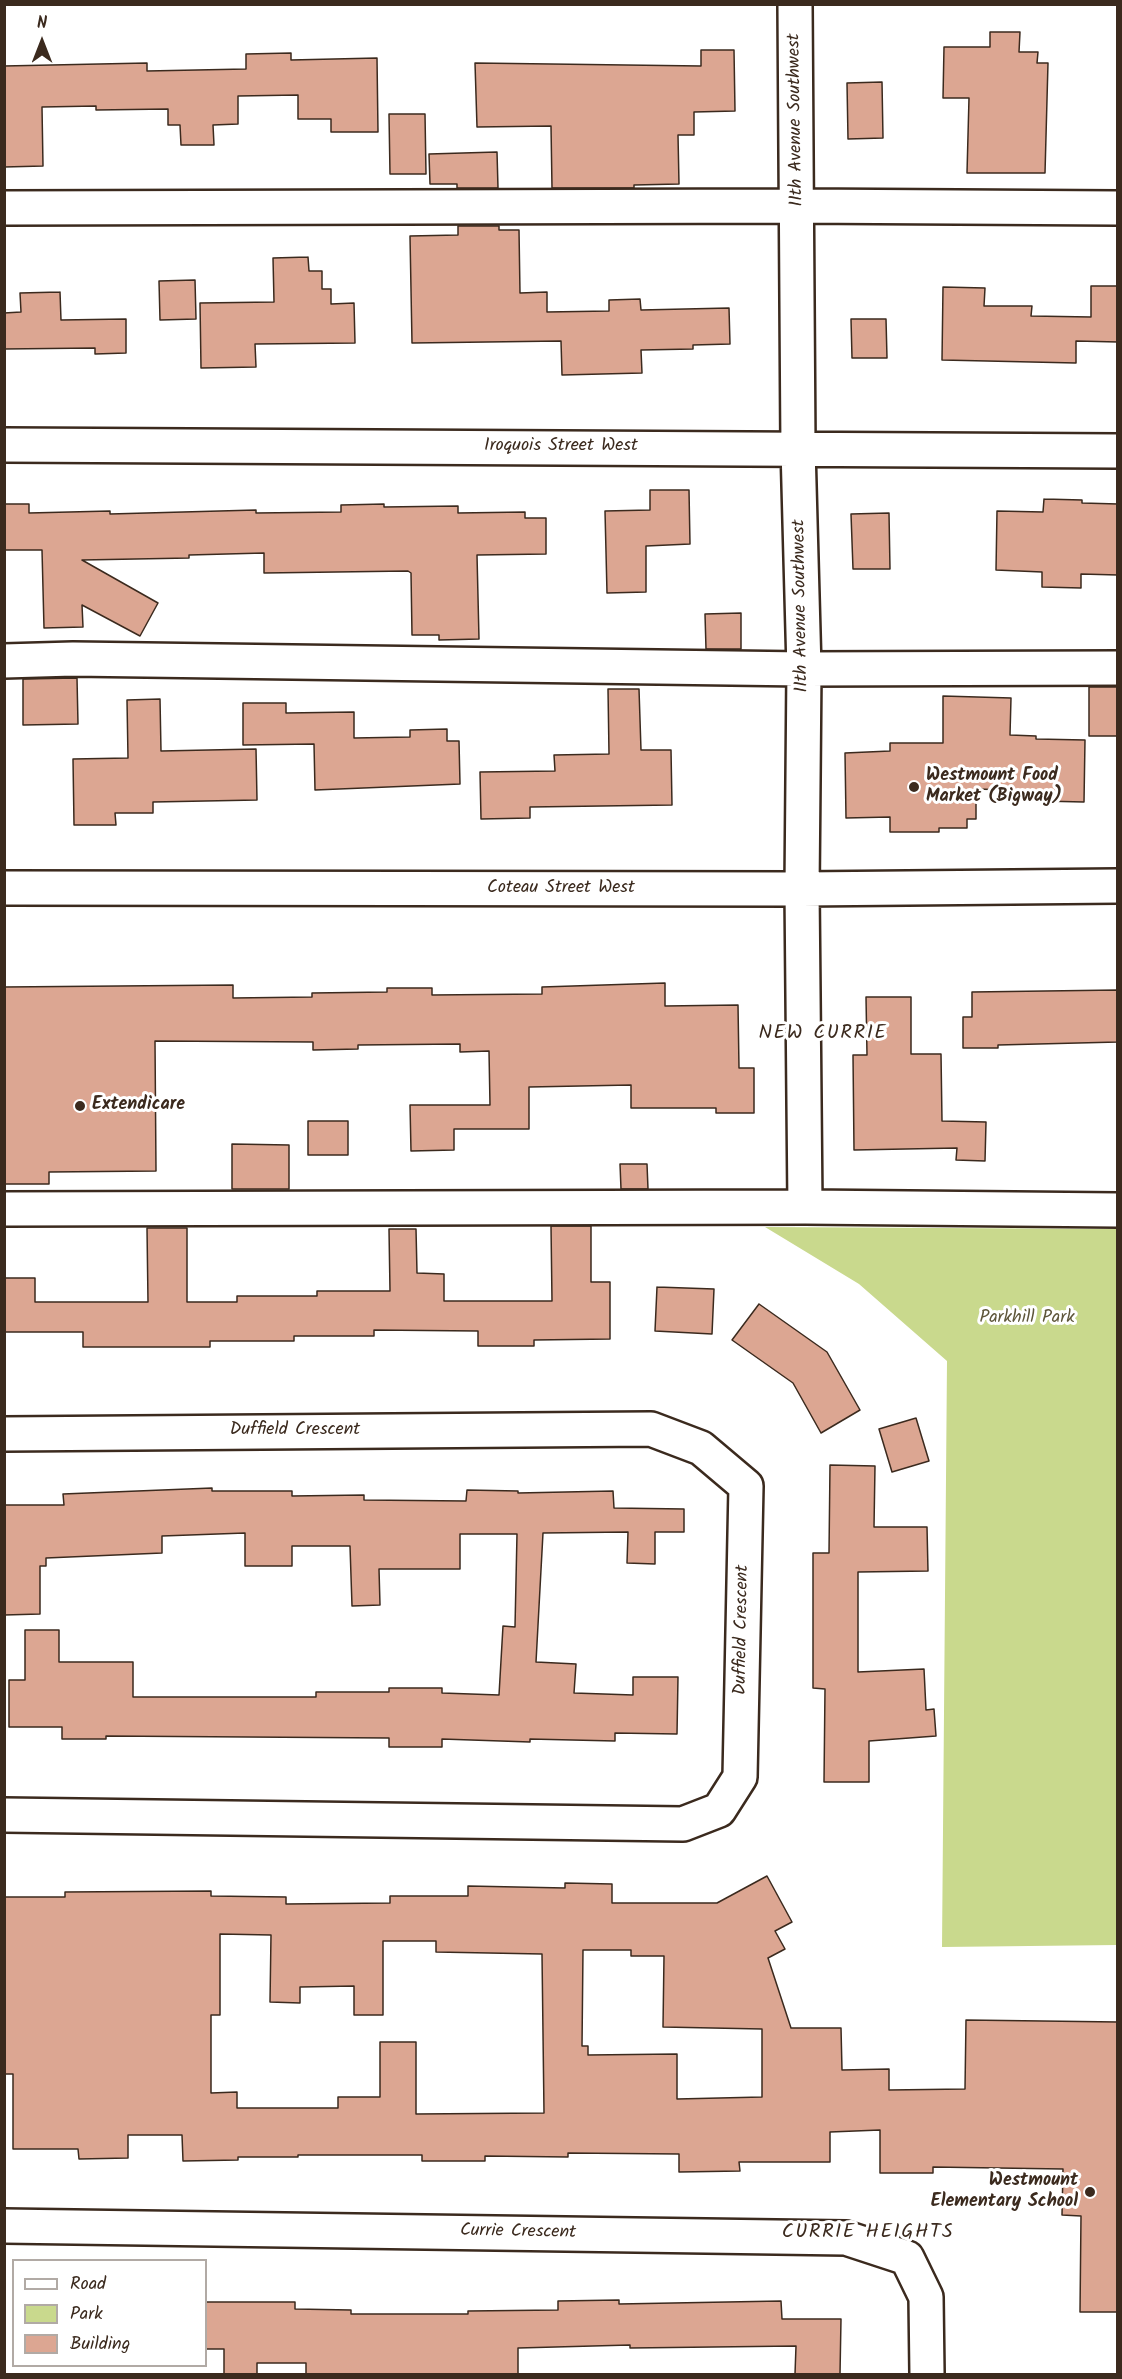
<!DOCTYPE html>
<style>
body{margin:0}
#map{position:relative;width:1122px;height:2379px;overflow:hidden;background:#fff;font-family:Kalam,sans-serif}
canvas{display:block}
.frame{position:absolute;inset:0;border:6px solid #3b2a1e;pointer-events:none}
.legend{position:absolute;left:12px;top:2259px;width:195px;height:108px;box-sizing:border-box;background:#fff;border:2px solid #b1aaa5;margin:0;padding:8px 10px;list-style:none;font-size:18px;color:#3b2a1e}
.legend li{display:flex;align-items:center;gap:12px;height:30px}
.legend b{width:30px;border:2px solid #b1aaa5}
.north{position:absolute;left:12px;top:12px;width:60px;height:60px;-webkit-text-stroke:4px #fff;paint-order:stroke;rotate:0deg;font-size:16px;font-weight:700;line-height:24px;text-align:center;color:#3b2a1e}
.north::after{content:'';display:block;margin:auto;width:21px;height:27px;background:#3b2a1e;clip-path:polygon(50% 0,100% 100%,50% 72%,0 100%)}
</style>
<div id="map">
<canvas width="1122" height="2379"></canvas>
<div class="frame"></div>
<ul class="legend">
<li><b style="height:8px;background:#fff"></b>Road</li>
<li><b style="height:16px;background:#c9d98d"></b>Park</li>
<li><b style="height:16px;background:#dca692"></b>Building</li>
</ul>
<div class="north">N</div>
</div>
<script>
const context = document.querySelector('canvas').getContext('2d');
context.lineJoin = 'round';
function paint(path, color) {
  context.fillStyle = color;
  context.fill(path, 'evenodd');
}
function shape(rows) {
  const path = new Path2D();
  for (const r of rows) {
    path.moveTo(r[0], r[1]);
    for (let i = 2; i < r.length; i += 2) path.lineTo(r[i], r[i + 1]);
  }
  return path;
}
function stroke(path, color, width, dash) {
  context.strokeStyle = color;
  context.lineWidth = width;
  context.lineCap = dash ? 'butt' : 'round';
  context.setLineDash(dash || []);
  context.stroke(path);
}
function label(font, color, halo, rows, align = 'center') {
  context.font = font + ' Kalam,sans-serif';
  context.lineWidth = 6;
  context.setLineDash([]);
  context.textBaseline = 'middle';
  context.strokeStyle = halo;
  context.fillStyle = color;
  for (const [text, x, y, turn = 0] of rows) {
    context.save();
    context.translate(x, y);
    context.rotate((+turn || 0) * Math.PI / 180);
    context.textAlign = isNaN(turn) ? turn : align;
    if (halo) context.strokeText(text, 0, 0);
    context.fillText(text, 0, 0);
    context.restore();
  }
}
const green = shape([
 [765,1227,1117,1229,1117,1945,942,1947,947,1361,859,1284]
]);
const building = shape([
 [990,32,1020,32,1019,52,1038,52,1037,63,1048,63,1045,173,967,173,969,98,943,98,944,47,990,47,990,32],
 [701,50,734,50,735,111,694,112,694,135,678,135,679,184,634,185,634,188,552,188,551,126,477,127,475,63,701,66,701,50],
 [291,53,291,60,377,58,378,132,331,132,331,119,298,119,298,95,238,96,238,124,213,125,214,145,181,145,180,125,168,125,168,109,96,110,96,106,42,107,43,166,4,167,4,66,147,63,147,71,246,69,246,54,291,53],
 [882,82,883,138,848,139,847,83,882,82],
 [389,114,425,114,426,174,390,174,389,114],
 [497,152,498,188,457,188,457,184,430,184,429,154,497,152],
 [458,226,499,226,499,230,519,230,520,293,547,292,547,312,609,311,609,300,640,299,641,310,729,308,730,344,693,345,693,349,641,350,642,373,562,375,561,341,412,343,410,236,458,235,458,226],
 [308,257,309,271,322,271,322,289,331,289,331,304,354,303,355,343,255,344,256,367,201,368,200,303,274,302,273,258,308,257],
 [195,280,196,319,160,320,159,281,195,280],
 [1091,286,1118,286,1118,342,1076,341,1076,363,942,360,943,287,985,288,984,306,1032,306,1031,316,1091,317,1091,286],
 [60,292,61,320,126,319,126,353,95,354,95,348,4,349,4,313,21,312,20,293,60,292],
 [851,319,886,319,887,358,852,358,851,319],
 [650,490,689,490,690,544,646,546,646,592,607,593,605,511,650,510,650,490],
 [1044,499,1082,500,1082,503,1118,504,1118,575,1081,574,1081,588,1042,587,1042,572,996,570,997,511,1043,512,1044,499],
 [4,504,29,504,29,513,110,511,110,514,256,510,256,513,341,512,341,505,384,504,384,507,458,506,458,513,525,512,525,518,546,518,546,554,477,555,479,639,439,640,439,635,412,635,411,573,408,571,264,573,264,553,189,555,189,558,82,560,158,603,140,636,82,605,83,627,44,628,42,550,4,550,4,504],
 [889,513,890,569,853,569,851,514,889,513],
 [741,613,741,649,706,649,705,614,741,613],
 [77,678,78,724,23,725,23,679,77,678],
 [1089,687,1118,687,1118,736,1089,736,1089,687],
 [608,689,639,689,641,750,671,750,672,805,530,807,530,818,481,819,480,772,555,771,554,755,609,754,608,689],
 [943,696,1011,698,1010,735,1036,736,1036,739,1085,740,1084,802,1041,801,1041,791,976,789,976,819,967,819,967,828,939,828,939,832,890,832,890,817,846,818,845,753,890,751,890,743,943,743,943,696],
 [160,699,161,751,256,749,257,800,153,802,153,813,115,813,116,825,74,825,73,759,128,758,127,700,160,699],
 [243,703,286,703,286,713,354,712,354,738,410,737,410,730,447,729,447,741,459,741,460,784,315,790,314,744,243,745,243,703],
 [665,983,665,1006,738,1005,739,1068,754,1068,754,1113,716,1113,716,1108,631,1108,631,1085,529,1087,529,1129,454,1129,454,1150,411,1151,410,1105,490,1105,489,1051,460,1052,460,1044,358,1045,358,1049,313,1050,313,1042,155,1041,156,1171,49,1172,49,1184,4,1184,4,987,233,985,233,998,312,997,312,993,387,992,387,988,432,988,432,995,542,994,542,987,665,983],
 [1118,990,1118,1042,998,1045,998,1048,963,1048,963,1017,972,1017,972,992,1118,990],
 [866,997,911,997,911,1054,941,1054,942,1121,986,1122,985,1161,956,1160,957,1148,854,1150,853,1055,867,1055,866,997],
 [308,1121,348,1121,348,1155,308,1155,308,1121],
 [232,1144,289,1145,289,1189,232,1189,232,1144],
 [620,1164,647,1164,648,1189,621,1189,620,1164],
 [551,1226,591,1226,591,1282,610,1282,610,1339,534,1340,534,1346,478,1346,478,1331,374,1330,374,1336,294,1336,294,1341,210,1341,210,1347,83,1347,83,1332,4,1332,4,1278,35,1278,35,1302,148,1302,147,1228,187,1228,187,1302,237,1302,237,1296,317,1296,317,1291,390,1291,389,1229,416,1229,417,1273,444,1274,444,1301,552,1301,551,1226],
 [657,1287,714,1289,712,1334,655,1331,657,1287],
 [759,1304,827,1352,860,1410,821,1433,793,1383,732,1340,759,1304],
 [916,1418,929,1461,892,1472,879,1429,916,1418],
 [830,1465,875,1466,874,1527,927,1527,928,1571,858,1572,858,1672,924,1669,926,1710,934,1709,936,1736,869,1741,869,1782,824,1782,825,1689,813,1688,813,1553,829,1553,830,1465],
 [212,1488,212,1491,292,1491,292,1496,364,1495,364,1500,466,1501,467,1490,518,1491,518,1493,613,1491,614,1508,684,1509,684,1532,655,1532,655,1564,627,1563,628,1532,543,1533,536,1662,576,1664,574,1693,633,1695,633,1677,678,1677,677,1734,615,1733,615,1741,530,1739,530,1742,442,1739,442,1747,389,1747,389,1738,106,1736,106,1739,62,1739,62,1727,9,1727,9,1680,25,1680,25,1630,59,1630,59,1662,133,1662,133,1697,316,1697,316,1692,389,1692,389,1688,442,1688,442,1693,499,1695,503,1626,515,1627,517,1534,460,1534,460,1569,379,1569,380,1605,352,1606,350,1546,292,1546,292,1566,245,1566,245,1533,162,1536,162,1553,46,1558,46,1566,40,1566,40,1614,4,1615,4,1505,64,1505,63,1494,212,1488],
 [767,1876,792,1922,775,1931,785,1949,768,1958,791,2028,841,2028,842,2070,889,2069,889,2090,965,2089,966,2020,1118,2022,1118,2312,1080,2312,1081,2216,1062,2215,1063,2169,933,2167,933,2173,880,2173,880,2130,830,2132,830,2162,739,2162,740,2171,679,2172,679,2154,568,2153,568,2157,485,2156,485,2161,422,2161,422,2155,298,2155,298,2157,238,2157,238,2160,183,2161,182,2135,128,2135,128,2158,79,2159,78,2149,13,2149,13,2074,4,2074,4,1897,65,1897,65,1892,211,1891,211,1896,286,1897,286,1904,390,1903,390,1896,468,1896,468,1886,565,1888,565,1883,612,1884,612,1903,717,1903,767,1876],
 [220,1934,271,1935,270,2002,300,2003,300,1987,354,1986,354,2015,383,2015,383,1941,436,1941,436,1952,542,1954,544,2113,416,2114,416,2042,380,2042,380,2097,338,2097,338,2108,237,2108,237,2092,211,2093,211,2015,220,2015,220,1934],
 [583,1950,631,1950,631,1956,664,1956,663,2027,762,2029,762,2097,677,2099,677,2054,588,2055,588,2046,582,2046,583,1950],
 [619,2300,619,2304,781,2301,782,2319,841,2319,840,2374,795,2374,796,2346,630,2348,630,2345,518,2348,518,2374,306,2374,306,2363,257,2363,257,2374,224,2374,224,2349,206,2349,206,2302,295,2302,295,2309,351,2310,351,2314,468,2314,468,2311,558,2310,558,2301,619,2300]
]);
const minor = shape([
 [795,4,798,448,804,669,802,889,805,1207],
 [4,208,798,206,1118,208],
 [4,445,1118,451],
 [4,661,73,659,804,669,1118,668],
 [4,888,802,889,1118,886],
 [4,1209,805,1207,1118,1210],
 [4,1434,651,1429,701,1448,746,1486,740,1777,719,1810,683,1824,4,1815],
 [4,2226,846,2238,907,2258,926,2297,927,2374]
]);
const markers = [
 [914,787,6,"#3b2a1e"],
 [80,1106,6,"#3b2a1e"],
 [1090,2192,6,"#3b2a1e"]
];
const streetNames = [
 ["11th Avenue Southwest",797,120,-91],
 ["Iroquois Street West",561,447],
 ["11th Avenue Southwest",802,606,-91],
 ["Coteau Street West",561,889],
 ["Duffield Crescent",295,1431],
 ["Duffield Crescent",743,1630,-89],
 ["Currie Crescent",518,2233,1]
];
const poiNames = [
 ["Westmount Food",926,777],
 ["Market (Bigway)",926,798],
 ["Extendicare",92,1106],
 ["Westmount",1078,2182,"right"],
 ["Elementary School",1078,2203,"right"]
];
const parkNames = [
 ["Parkhill Park",1027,1319]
];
const neighbourhoodNames = [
 ["NEW CURRIE",823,1035],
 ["CURRIE HEIGHTS",868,2234]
];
paint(green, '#c9d98d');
paint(building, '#dca692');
stroke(building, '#3b2a1e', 1.5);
stroke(minor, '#3b2a1e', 38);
stroke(minor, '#fff', 33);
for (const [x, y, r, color] of markers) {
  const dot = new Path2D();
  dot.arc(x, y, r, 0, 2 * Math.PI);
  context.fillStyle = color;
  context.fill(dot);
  stroke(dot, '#fff', 2);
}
label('18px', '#3b2a1e', '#fff', streetNames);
label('bold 18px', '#3b2a1e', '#fff', poiNames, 'left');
label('18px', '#5e563a', '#fff', parkNames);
context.letterSpacing = '1.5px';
label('20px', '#3b2a1e', '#fff', neighbourhoodNames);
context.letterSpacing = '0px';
</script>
